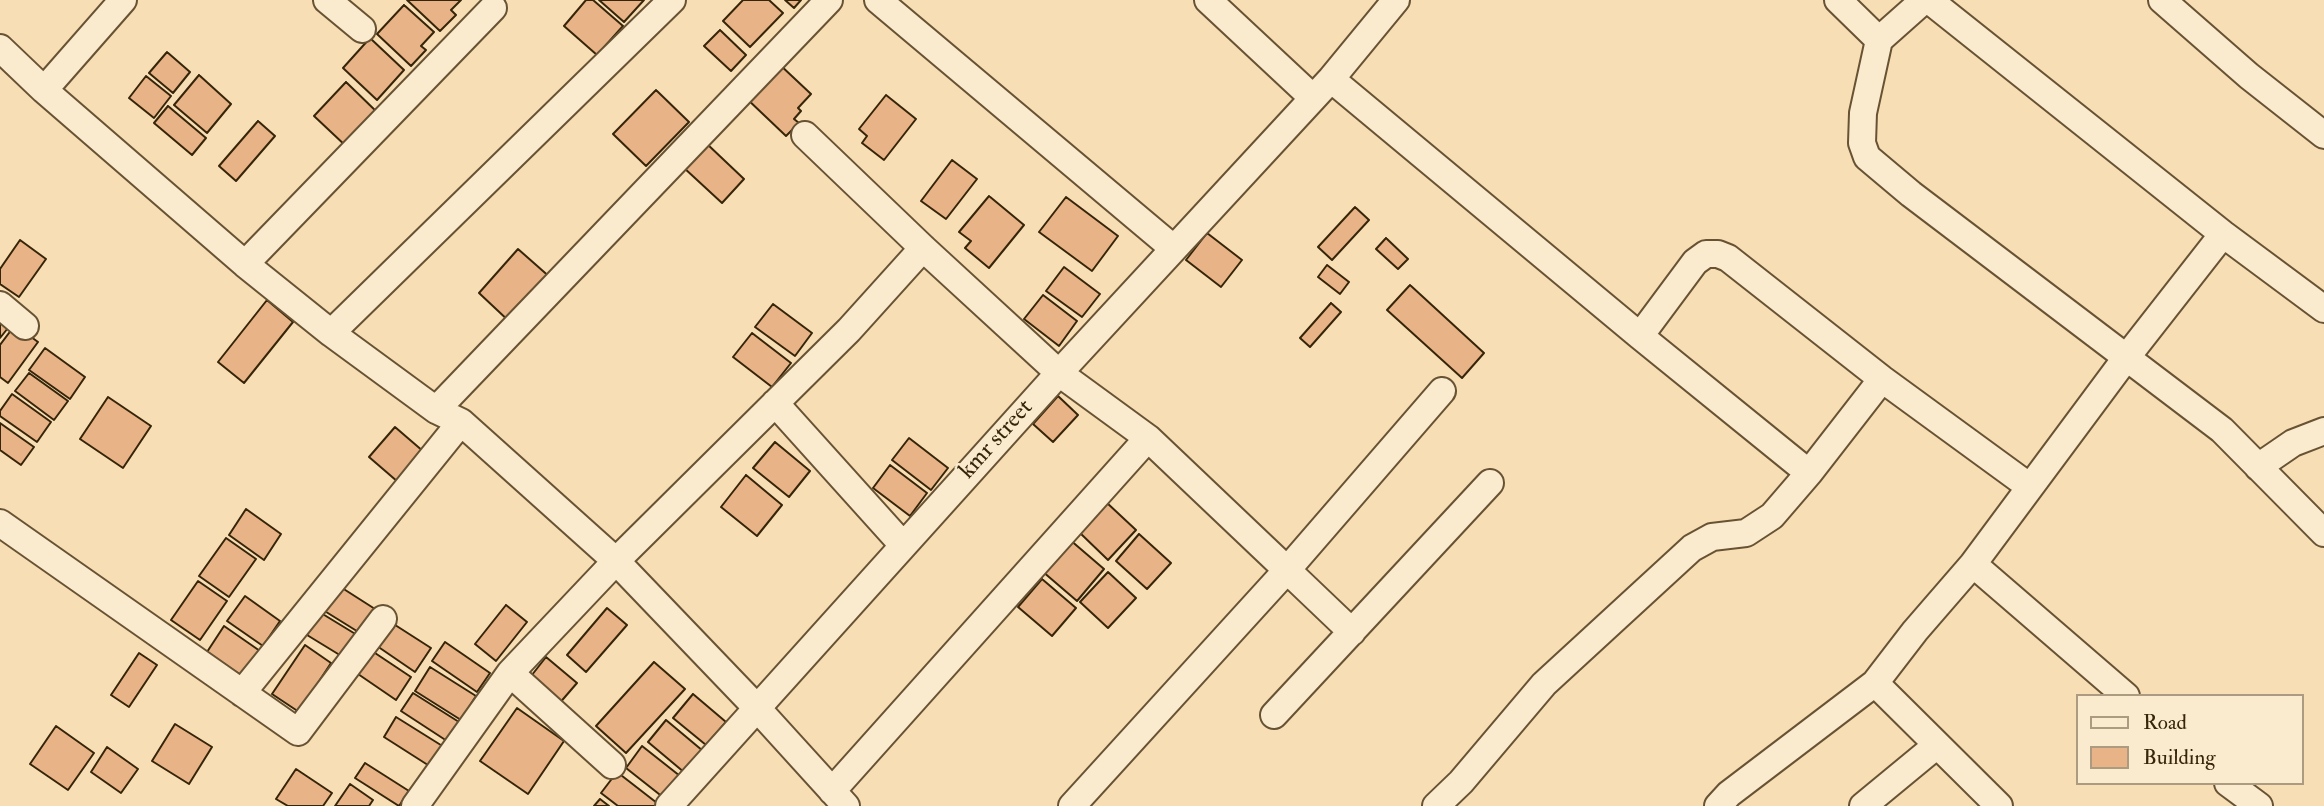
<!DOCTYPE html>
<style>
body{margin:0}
#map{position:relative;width:2324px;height:806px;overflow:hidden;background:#f8deb4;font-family:"IM FELL Double Pica",serif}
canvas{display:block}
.legend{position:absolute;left:2076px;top:694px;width:228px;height:91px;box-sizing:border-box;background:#faeace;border:2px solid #ac9b80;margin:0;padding:9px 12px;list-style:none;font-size:21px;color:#37250a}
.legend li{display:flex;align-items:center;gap:14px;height:35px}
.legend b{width:35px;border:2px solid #ac9b80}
</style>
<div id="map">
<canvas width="2324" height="806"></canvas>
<ul class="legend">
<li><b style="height:9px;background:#faeace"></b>Road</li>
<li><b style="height:19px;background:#e8b487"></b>Building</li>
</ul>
</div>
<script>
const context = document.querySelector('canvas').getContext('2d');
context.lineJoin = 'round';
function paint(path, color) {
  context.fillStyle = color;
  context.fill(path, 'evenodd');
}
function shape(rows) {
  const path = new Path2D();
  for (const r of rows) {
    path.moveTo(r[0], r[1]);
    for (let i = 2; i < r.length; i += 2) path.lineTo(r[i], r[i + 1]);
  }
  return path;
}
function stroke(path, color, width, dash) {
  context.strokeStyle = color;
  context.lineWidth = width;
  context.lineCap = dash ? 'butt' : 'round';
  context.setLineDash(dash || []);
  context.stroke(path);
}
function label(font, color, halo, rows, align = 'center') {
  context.font = font + ' "IM FELL Double Pica",serif';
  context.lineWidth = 5;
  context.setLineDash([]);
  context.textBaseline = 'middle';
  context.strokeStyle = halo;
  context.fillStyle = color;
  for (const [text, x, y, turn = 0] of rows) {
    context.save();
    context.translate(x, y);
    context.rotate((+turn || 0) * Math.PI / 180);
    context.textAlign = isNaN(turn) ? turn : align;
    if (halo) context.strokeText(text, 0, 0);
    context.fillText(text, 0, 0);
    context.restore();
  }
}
const building = shape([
 [407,0,461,0,451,10,456,15,440,31,407,0],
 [586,0,593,0,623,26,597,55,564,26,586,0],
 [599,0,644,0,624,22,599,0],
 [743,0,769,0,783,13,750,47,723,21,743,0],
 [785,0,801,0,794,8,785,0],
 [404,5,434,32,421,46,426,50,411,66,377,34,404,5],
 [720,30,746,55,731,71,704,46,720,30],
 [370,38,404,70,377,100,343,68,370,38],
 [167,52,190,72,173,93,149,73,167,52],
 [778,63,811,94,798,108,801,111,794,119,799,123,786,136,745,97,778,63],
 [199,75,231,104,207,133,174,105,199,75],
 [146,76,171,96,154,118,129,98,146,76],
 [346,82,380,115,348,148,314,116,346,82],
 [656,90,689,122,646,166,613,134,656,90],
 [886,95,916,119,884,160,862,143,867,136,859,129,886,95],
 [168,106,206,138,192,155,154,123,168,106],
 [258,121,275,136,236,181,219,166,258,121],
 [706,143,744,179,722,203,683,167,706,143],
 [952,160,977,179,946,219,921,201,952,160],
 [989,196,1024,225,989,268,965,248,971,241,959,232,989,196],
 [1066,197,1118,236,1092,271,1039,232,1066,197],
 [1355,207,1369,220,1332,260,1318,247,1355,207],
 [1207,233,1242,260,1221,287,1186,260,1207,233],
 [1386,238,1408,259,1398,269,1376,249,1386,238],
 [20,240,46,259,19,297,0,284,0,269,20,240],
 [518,249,552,279,512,324,479,293,518,249],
 [1327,265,1349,282,1340,294,1318,277,1327,265],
 [1064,267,1100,294,1082,317,1046,291,1064,267],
 [1410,285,1484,353,1462,378,1387,310,1410,285],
 [1043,295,1077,321,1059,346,1024,319,1043,295],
 [267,300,293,322,244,383,218,362,267,300],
 [1331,303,1341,312,1310,347,1300,338,1331,303],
 [773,304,812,333,795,356,755,327,773,304],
 [0,314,12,323,0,338,0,314],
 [15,325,38,342,8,383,0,377,0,345,15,325],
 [752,333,791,363,772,387,733,357,752,333],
 [45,348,85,377,70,399,29,370,45,348],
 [29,373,68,401,54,420,15,391,29,373],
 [12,394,51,422,37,442,0,416,0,411,12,394],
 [1058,396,1078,415,1053,442,1033,424,1058,396],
 [108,397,151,426,123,468,80,439,108,397],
 [0,423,34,447,21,465,0,450,0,423],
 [395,427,424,452,398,482,369,457,395,427],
 [909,438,948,468,931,490,892,460,909,438],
 [775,442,810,471,789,497,753,468,775,442],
 [890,465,927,493,910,516,873,488,890,465],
 [746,475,782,505,757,536,721,507,746,475],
 [1106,502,1136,530,1108,560,1079,532,1106,502],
 [246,509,281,534,264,560,229,535,246,509],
 [1139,534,1171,563,1147,589,1116,561,1139,534],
 [226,538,256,559,229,597,199,576,226,538],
 [1069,539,1104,569,1077,601,1042,571,1069,539],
 [1108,572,1136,598,1108,628,1080,602,1108,572],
 [1042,579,1076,608,1052,636,1018,607,1042,579],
 [198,581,227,601,200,640,171,620,198,581],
 [339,586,375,609,360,633,323,610,339,586],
 [245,596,280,621,263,646,227,621,245,596],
 [506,605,527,622,496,661,475,644,506,605],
 [607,608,627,625,586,672,567,655,607,608],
 [321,613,357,635,343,657,307,635,321,613],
 [392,623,431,648,415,672,377,646,392,623],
 [224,626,260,651,242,676,207,652,224,626],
 [445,642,490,673,477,692,432,661,445,642],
 [305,645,331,663,299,712,272,694,305,645],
 [372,651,411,677,396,700,358,674,372,651],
 [139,653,157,665,129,707,111,695,139,653],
 [546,657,577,683,558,705,528,680,546,657],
 [654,662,685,689,626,753,596,726,654,662],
 [430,667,476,696,461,720,415,691,430,667],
 [413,693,459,722,447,741,401,711,413,693],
 [693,694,726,722,706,745,673,718,693,694],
 [517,708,564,741,528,794,480,761,517,708],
 [396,717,444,747,431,767,384,737,396,717],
 [666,720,703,751,685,773,648,742,666,720],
 [175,724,212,747,189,784,152,761,175,724],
 [56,726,94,753,68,790,30,764,56,726],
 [642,746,680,776,664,798,626,768,642,746],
 [107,747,138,769,121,793,91,772,107,747],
 [365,763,409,791,399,806,355,778,365,763],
 [296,769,332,793,323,806,288,806,276,799,296,769],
 [617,772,657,803,655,806,618,806,601,793,617,772],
 [350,784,373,800,369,806,335,806,350,784],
 [600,799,609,806,594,806,600,799]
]);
const street = shape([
 [327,0,362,29],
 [878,0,1173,248],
 [1208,0,1313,98],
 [1396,0,1331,79,1640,336,1809,473],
 [1838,0,1879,40],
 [1924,0,1879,40,1863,113,1862,143,1867,157,1911,194,2222,430,2324,533],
 [1929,0,2223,234,2324,309],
 [2162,0,2249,76,2324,135],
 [0,48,44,90,245,264,331,333,436,410,461,422,616,561,756,707,846,806],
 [44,90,123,0],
 [805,135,923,248,1059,373,1148,438,1287,570,1072,806],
 [245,264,493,8],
 [0,305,25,326],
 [331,333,672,0],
 [1640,336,1695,262,1706,254,1718,254,1728,258,1882,379,2030,487],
 [775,403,902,544],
 [436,410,829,0],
 [2258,467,2293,443,2324,431],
 [0,523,298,732,383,619],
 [1973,564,2126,696],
 [1352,632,1287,570,1442,391],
 [510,673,612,765],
 [1875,683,1999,806],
 [242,693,461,422],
 [1274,715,1490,483],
 [2228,783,2259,806],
 [832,791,1148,438],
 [415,806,510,673,616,561,849,330,923,248],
 [669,806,1059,373,1331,79],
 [1436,806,1461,782,1544,684,1692,548,1712,537,1746,533,1772,516,1809,473,1882,379],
 [1718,806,1729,794,1875,683,1915,631,1973,564,2126,358,2223,234],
 [1863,806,1937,745]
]);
const streetNames = [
 ["kmr street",997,440,-48]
];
paint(building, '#e8b487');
stroke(building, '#37250a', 2);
stroke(street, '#675334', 30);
stroke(street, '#faeace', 26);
label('24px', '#37250a', '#faeace', streetNames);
</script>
